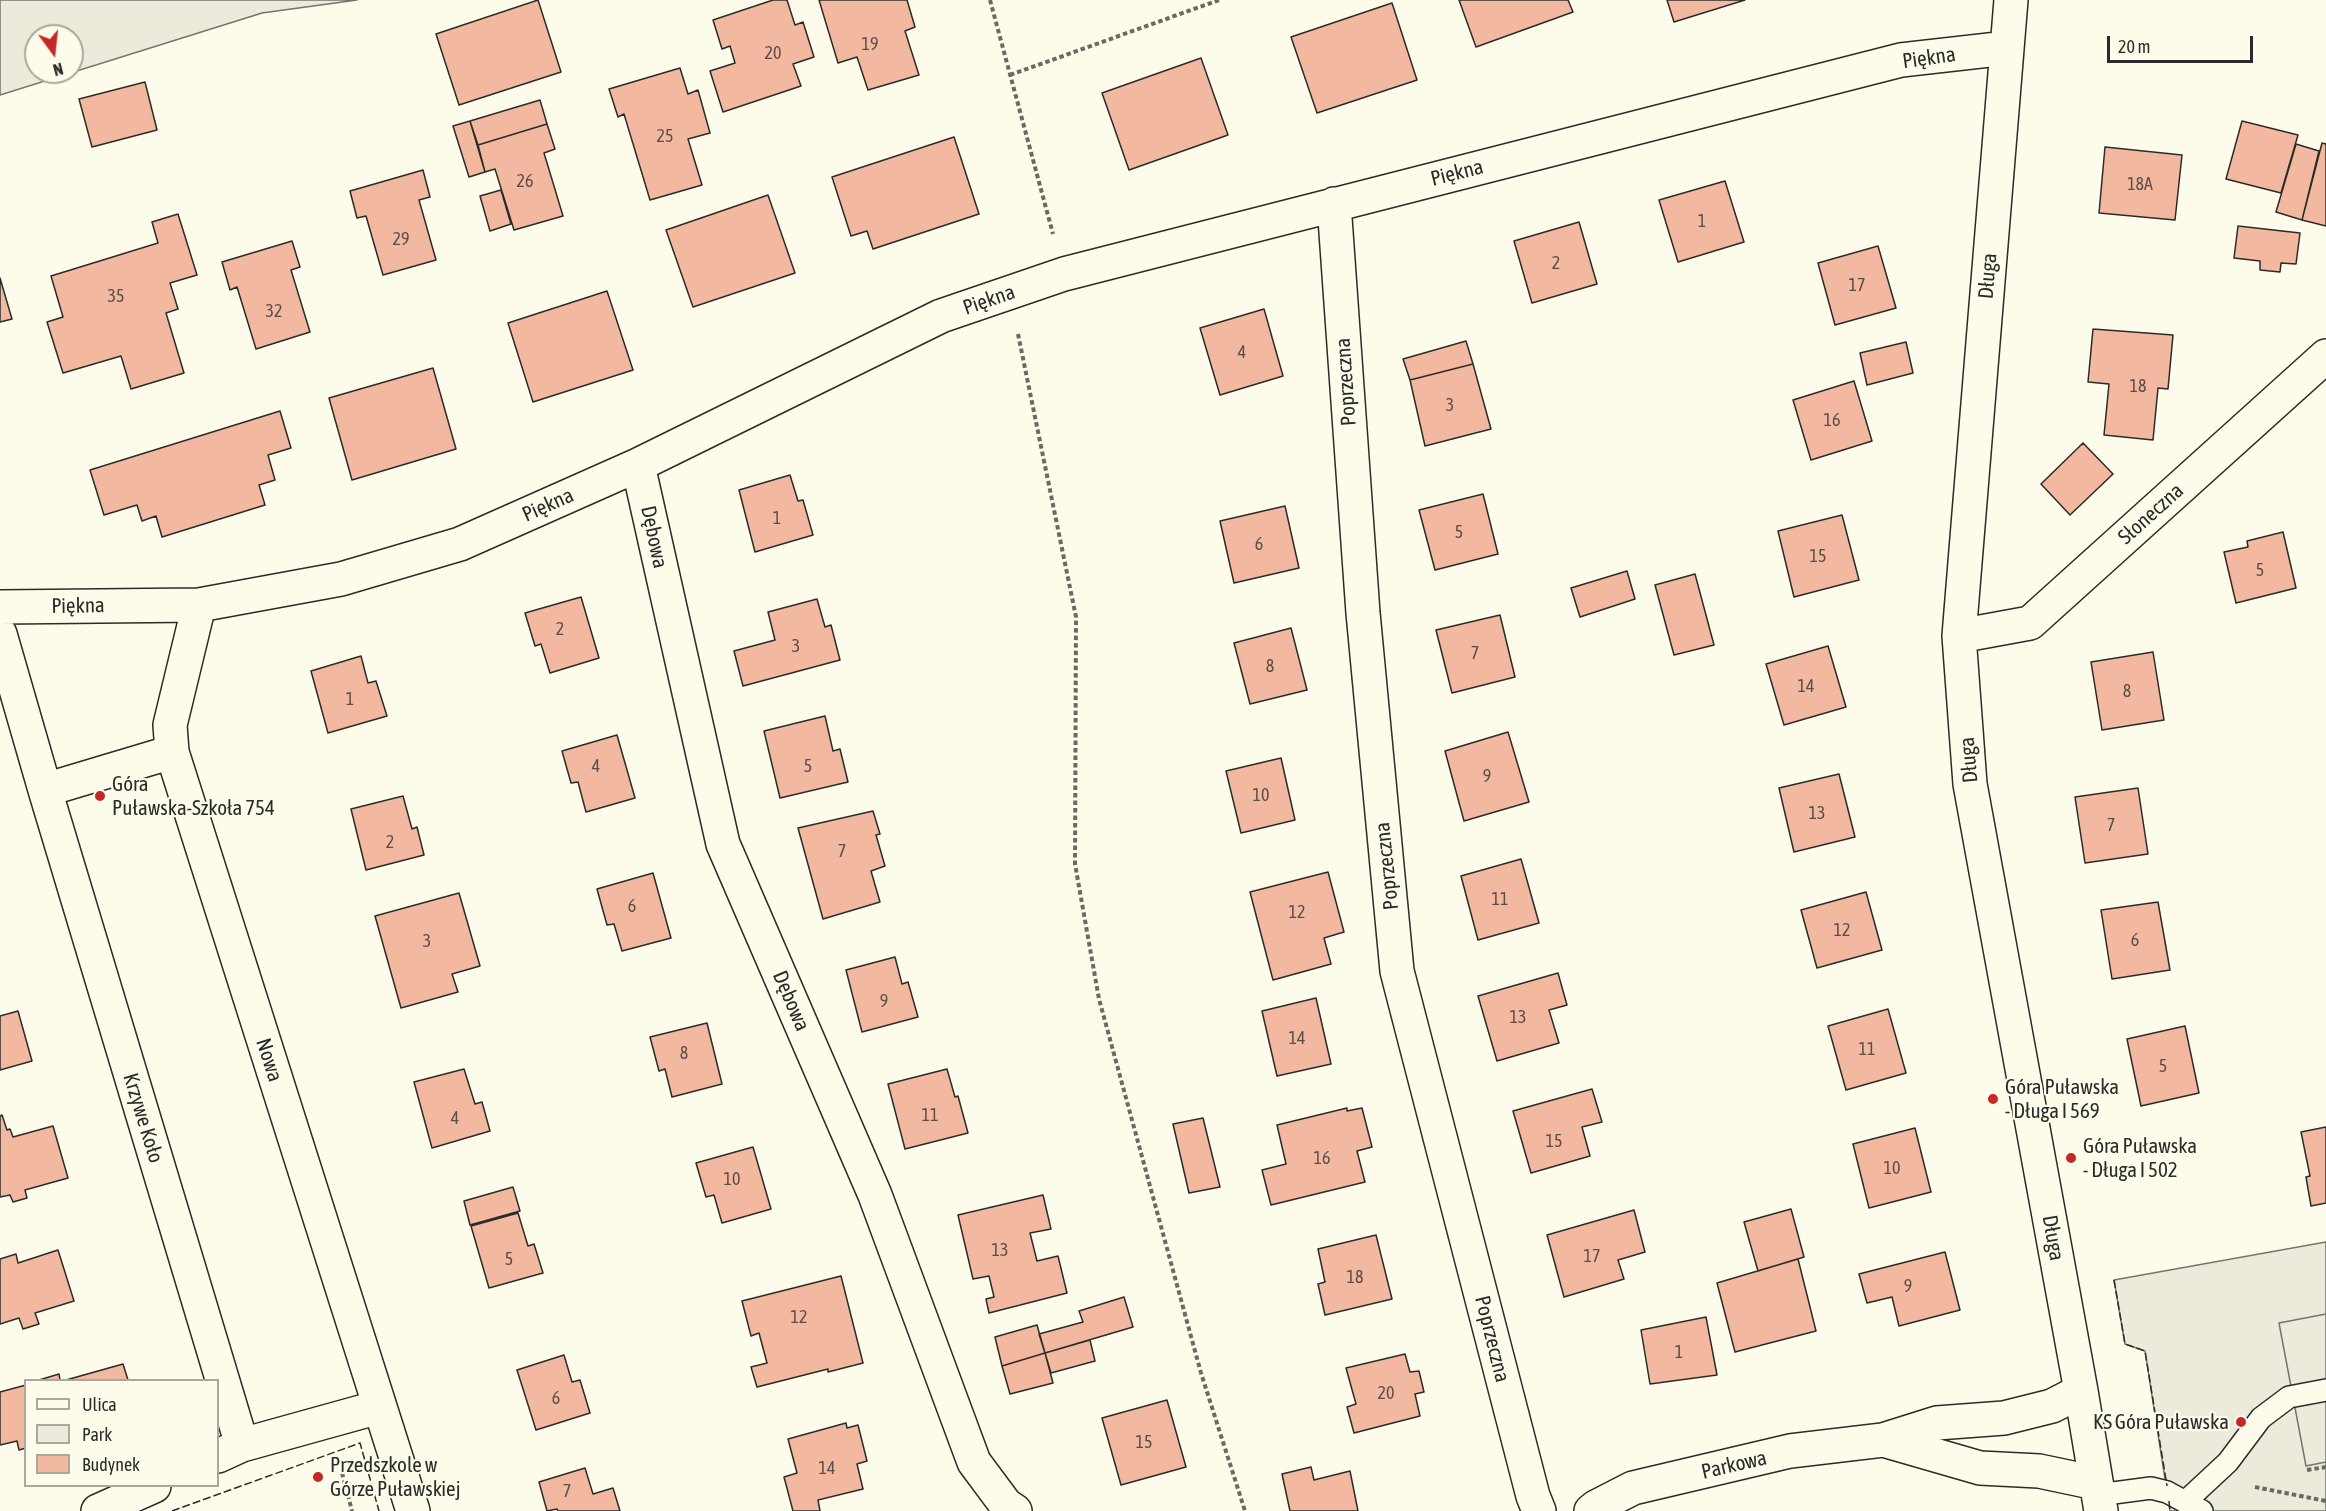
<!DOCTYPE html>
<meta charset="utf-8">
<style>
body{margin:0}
#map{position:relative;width:2326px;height:1511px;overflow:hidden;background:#fdfbea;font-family:"Asap Condensed",sans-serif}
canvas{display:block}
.legend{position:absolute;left:24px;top:1379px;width:195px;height:108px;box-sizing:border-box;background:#fdfbea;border:2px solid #a9a89e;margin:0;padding:8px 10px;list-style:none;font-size:18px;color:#2b2b2b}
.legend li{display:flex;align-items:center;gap:12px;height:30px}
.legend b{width:30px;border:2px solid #a9a89e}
.north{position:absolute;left:24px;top:24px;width:60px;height:60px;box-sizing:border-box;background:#fdfbea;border:2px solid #a9a89e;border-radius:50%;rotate:165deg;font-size:16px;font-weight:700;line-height:24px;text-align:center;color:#2b2b2b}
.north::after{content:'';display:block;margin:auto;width:21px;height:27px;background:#c62828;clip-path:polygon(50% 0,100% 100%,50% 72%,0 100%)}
.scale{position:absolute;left:2107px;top:36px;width:146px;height:27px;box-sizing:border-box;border:3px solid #2b2b2b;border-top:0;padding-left:8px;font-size:18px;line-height:21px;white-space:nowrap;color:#2b2b2b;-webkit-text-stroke:4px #fdfbea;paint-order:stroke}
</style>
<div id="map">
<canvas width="2326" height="1511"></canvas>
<ul class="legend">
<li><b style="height:8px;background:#fdfbea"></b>Ulica</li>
<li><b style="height:16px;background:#ecebdb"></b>Park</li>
<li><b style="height:16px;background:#f2b8a0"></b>Budynek</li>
</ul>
<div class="north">N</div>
<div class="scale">20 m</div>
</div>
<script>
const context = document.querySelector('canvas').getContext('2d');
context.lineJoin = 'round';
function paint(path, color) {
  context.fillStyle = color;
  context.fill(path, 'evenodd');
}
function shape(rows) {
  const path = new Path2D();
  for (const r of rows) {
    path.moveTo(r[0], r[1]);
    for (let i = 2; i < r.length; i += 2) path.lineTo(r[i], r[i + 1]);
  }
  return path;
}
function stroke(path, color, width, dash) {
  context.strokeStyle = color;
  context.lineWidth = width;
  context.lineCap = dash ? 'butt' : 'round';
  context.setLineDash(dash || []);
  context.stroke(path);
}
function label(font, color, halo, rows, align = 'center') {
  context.font = font + ' "Asap Condensed",sans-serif';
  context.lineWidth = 4.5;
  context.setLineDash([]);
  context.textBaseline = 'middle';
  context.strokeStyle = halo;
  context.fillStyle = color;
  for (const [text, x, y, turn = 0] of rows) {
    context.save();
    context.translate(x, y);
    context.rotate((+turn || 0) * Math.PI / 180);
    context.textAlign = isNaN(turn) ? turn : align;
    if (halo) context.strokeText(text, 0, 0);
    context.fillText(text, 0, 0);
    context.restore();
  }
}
const green = shape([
 [0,0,357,0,262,13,0,95,0,0],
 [36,36,72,36,72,72,36,72,36,36],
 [2326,1242,2326,1511,2170,1511,2145,1351,2125,1344,2114,1280,2326,1242]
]);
const parking = shape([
 [2326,1314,2326,1462,2306,1466,2279,1323,2326,1314]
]);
const building = shape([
 [538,0,561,72,459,105,436,34,538,0],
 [773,0,787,0,795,25,803,22,814,57,793,64,801,86,723,112,710,71,735,63,730,46,722,49,713,20,773,0],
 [819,0,907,0,915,27,905,31,919,75,868,90,857,57,838,63,819,0],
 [1459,0,1568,0,1573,12,1476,47,1459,0],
 [1667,0,1745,0,1674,22,1667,0],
 [1392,3,1417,80,1317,113,1291,37,1392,3],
 [1201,58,1228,135,1129,170,1102,93,1201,58],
 [680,68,688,94,698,90,710,133,688,139,702,185,650,200,624,114,618,117,609,89,680,68],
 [145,82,157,130,92,147,79,99,145,82],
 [540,100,547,124,478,145,470,121,540,100],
 [470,121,485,172,469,177,453,126,470,121],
 [2242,121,2298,135,2281,193,2226,179,2242,121],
 [547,124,555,149,544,153,563,216,514,230,495,169,485,172,478,145,547,124],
 [954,137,979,214,873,249,867,231,851,236,832,177,954,137],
 [2322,143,2326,144,2326,226,2302,220,2322,143],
 [2296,144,2319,151,2302,220,2276,212,2296,144],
 [2105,147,2182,155,2175,220,2099,213,2105,147],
 [423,170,430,197,419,200,436,260,383,275,366,216,357,218,350,191,423,170],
 [1725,181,1744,242,1678,262,1659,200,1725,181],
 [501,190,511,224,490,231,480,196,501,190],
 [768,195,795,273,693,307,666,230,768,195],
 [178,214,197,275,170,283,178,309,166,313,184,373,131,389,121,356,63,373,47,322,63,317,51,276,158,243,152,222,178,214],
 [1579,222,1597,284,1532,303,1514,241,1579,222],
 [2238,226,2300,233,2296,264,2281,263,2280,272,2260,270,2260,261,2234,258,2238,226],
 [292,241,300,267,291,270,310,332,256,349,237,287,230,290,222,262,292,241],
 [1878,246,1896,308,1835,325,1818,263,1878,246],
 [0,278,12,319,0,322,0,278],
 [607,291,633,370,533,402,508,323,607,291],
 [1264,309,1283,376,1220,395,1200,328,1264,309],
 [2093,329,2173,335,2168,389,2158,388,2153,440,2104,435,2109,384,2088,382,2093,329],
 [1466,341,1473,364,1410,380,1403,359,1466,341],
 [1906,342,1913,373,1867,385,1860,353,1906,342],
 [1473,364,1491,429,1425,446,1410,380,1473,364],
 [433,368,456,449,352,480,329,398,433,368],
 [1854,381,1872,441,1811,460,1793,400,1854,381],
 [280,411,291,448,268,455,275,480,259,485,265,505,162,537,156,516,142,521,137,505,104,515,90,470,280,411],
 [2083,443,2113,474,2070,515,2041,484,2083,443],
 [790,475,798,501,803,500,813,535,755,552,739,490,790,475],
 [1483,494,1498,554,1435,570,1419,510,1483,494],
 [1285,506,1299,568,1234,583,1220,521,1285,506],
 [1842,515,1859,580,1794,597,1778,531,1842,515],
 [2283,532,2296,588,2236,603,2224,552,2248,547,2247,541,2283,532],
 [1627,571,1635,599,1580,617,1571,588,1627,571],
 [1695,574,1714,645,1674,655,1655,585,1695,574],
 [581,597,599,658,550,673,541,644,535,646,525,613,581,597],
 [817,599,825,627,831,625,840,660,743,686,734,651,775,640,768,612,817,599],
 [1500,615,1515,677,1452,693,1436,630,1500,615],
 [1291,628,1307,690,1250,704,1234,643,1291,628],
 [1828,646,1846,707,1784,725,1766,664,1828,646],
 [2153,652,2164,720,2102,730,2091,662,2153,652],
 [361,656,368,683,376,681,387,716,328,733,311,671,361,656],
 [825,716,833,751,840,749,848,782,780,798,764,731,825,716],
 [1508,732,1529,802,1464,821,1445,751,1508,732],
 [617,735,635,798,586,812,578,782,571,783,562,751,617,735],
 [1281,758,1295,820,1241,833,1226,771,1281,758],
 [1839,774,1855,837,1794,852,1779,788,1839,774],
 [2138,788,2148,854,2085,863,2075,797,2138,788],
 [403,796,412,829,417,827,424,855,366,870,351,809,403,796],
 [873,811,880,834,876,835,885,866,871,871,880,902,823,919,798,828,873,811],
 [1521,859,1539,923,1478,940,1461,876,1521,859],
 [1328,872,1344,932,1324,938,1331,964,1273,980,1250,892,1328,872],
 [653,873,671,938,622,951,614,924,607,925,597,889,653,873],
 [1866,892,1882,950,1817,968,1801,910,1866,892],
 [459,893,480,966,452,974,458,992,401,1008,375,916,459,893],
 [2158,902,2170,970,2112,979,2101,910,2158,902],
 [895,957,902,984,908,982,918,1017,862,1032,846,970,895,957],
 [1558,973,1567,1005,1549,1010,1559,1043,1497,1061,1478,996,1558,973],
 [1316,998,1331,1064,1277,1076,1262,1011,1316,998],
 [1888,1009,1906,1073,1846,1090,1828,1026,1888,1009],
 [18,1011,32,1061,0,1070,0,1016,18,1011],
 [707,1023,722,1084,672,1097,665,1069,659,1071,650,1037,707,1023],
 [2185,1026,2199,1093,2141,1106,2127,1039,2185,1026],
 [464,1069,475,1104,482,1102,490,1131,432,1148,414,1082,464,1069],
 [947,1069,955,1097,958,1096,968,1133,905,1149,888,1084,947,1069],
 [1592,1089,1602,1122,1582,1127,1590,1156,1531,1173,1513,1111,1592,1089],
 [1347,1108,1347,1111,1362,1108,1372,1147,1357,1151,1365,1182,1271,1205,1262,1170,1286,1164,1277,1125,1347,1108],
 [2,1115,7,1130,10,1129,13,1137,53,1126,68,1178,25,1190,27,1198,13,1202,10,1195,0,1197,0,1116,2,1115],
 [1203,1118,1220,1187,1189,1193,1173,1124,1203,1118],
 [2326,1127,2326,1203,2311,1206,2306,1177,2310,1176,2301,1132,2326,1127],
 [1915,1128,1931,1192,1869,1208,1853,1144,1915,1128],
 [753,1147,771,1209,722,1223,714,1195,706,1197,696,1163,753,1147],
 [513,1187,520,1211,470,1225,464,1201,513,1187],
 [1043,1195,1051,1229,1030,1233,1037,1261,1058,1256,1067,1293,989,1313,986,1299,994,1297,989,1276,973,1279,958,1215,1043,1195],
 [1791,1209,1804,1257,1758,1271,1744,1222,1791,1209],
 [1634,1210,1645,1252,1618,1260,1624,1279,1564,1297,1547,1235,1634,1210],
 [518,1213,528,1246,534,1244,543,1273,489,1288,471,1226,518,1213],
 [1376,1235,1392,1299,1325,1315,1318,1284,1325,1282,1318,1249,1376,1235],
 [58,1250,74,1301,35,1313,39,1324,23,1329,19,1318,0,1324,0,1259,16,1254,18,1263,58,1250],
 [1945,1252,1960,1310,1899,1326,1892,1297,1867,1303,1859,1274,1945,1252],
 [1798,1259,1816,1331,1735,1352,1717,1283,1798,1259],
 [841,1276,863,1363,828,1372,828,1369,757,1387,751,1367,767,1363,759,1333,751,1336,742,1301,841,1276],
 [1124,1297,1133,1327,1045,1353,1039,1334,1083,1322,1079,1311,1124,1297],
 [1706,1317,1717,1375,1650,1384,1641,1330,1706,1317],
 [1037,1325,1045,1353,1002,1366,995,1337,1037,1325],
 [1090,1340,1095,1361,1051,1373,1045,1353,1090,1340],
 [1045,1353,1053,1383,1010,1394,1002,1366,1045,1353],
 [1405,1354,1410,1372,1419,1371,1424,1392,1415,1394,1420,1416,1354,1433,1347,1407,1356,1404,1346,1368,1405,1354],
 [564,1355,572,1382,580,1380,590,1413,536,1430,517,1370,564,1355],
 [123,1364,128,1380,66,1380,123,1364],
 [59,1374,60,1380,39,1380,59,1374],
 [26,1385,26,1448,19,1450,17,1441,0,1445,0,1392,26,1385],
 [1167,1400,1186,1467,1121,1485,1102,1418,1167,1400],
 [846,1423,847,1428,858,1425,867,1461,857,1464,863,1489,818,1500,820,1511,793,1511,784,1477,797,1473,788,1439,846,1423],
 [1311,1467,1314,1480,1350,1471,1358,1511,1290,1511,1282,1474,1311,1467],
 [585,1468,593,1494,613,1488,620,1511,558,1511,557,1509,547,1511,539,1482,585,1468]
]);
const path = shape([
 [990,0,1053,234],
 [1010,75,1219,0],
 [1018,334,1076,617,1075,864,1099,999,1201,1373,1245,1511],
 [2307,1470,2326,1467],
 [342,1473,352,1511],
 [2255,1487,2326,1501]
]);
const lane = shape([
 [2098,1495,2151,1488,2167,1492,2202,1511],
 [2185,1502,2228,1462,2261,1418,2289,1397,2326,1390]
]);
const street = shape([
 [2011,0,1959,636,1970,784,2081,1391,2101,1511],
 [1334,204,1363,613,1397,971,1533,1496,1539,1511],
 [638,465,723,844,875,1195,974,1462,1006,1505,1015,1511],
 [199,605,170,725,172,752,413,1511],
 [0,607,199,605,341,579,460,544,638,465,941,316,1064,274,1901,60,2007,48],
 [0,634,45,790,242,1445],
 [1959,636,2030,623,2326,356],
 [45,790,172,752],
 [1883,1440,1980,1468,2039,1471,2096,1483],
 [218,1456,242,1445,379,1407],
 [98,1511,154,1486],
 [1591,1511,1596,1507,1633,1488,1790,1451,1883,1440,1937,1423,2004,1418,2052,1406,2081,1391]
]);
const fence = shape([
 [2114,1280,2125,1344,2145,1351,2167,1486],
 [2169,1501,2170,1511],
 [172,1511,360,1443,379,1511]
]);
const markers = [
 [100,796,6,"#c62828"],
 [1993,1099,6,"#c62828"],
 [2071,1158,6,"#c62828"],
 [2241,1422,6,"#c62828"],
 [318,1477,6,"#c62828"]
];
const numberNames = [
 ["19",870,44],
 ["20",773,53],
 ["25",665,136],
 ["26",525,181],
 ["18A",2140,184],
 ["1",1702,221],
 ["29",401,239],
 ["2",1556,263],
 ["17",1857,285],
 ["35",116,296],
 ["32",274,311],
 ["4",1242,352],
 ["18",2138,386],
 ["3",1450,405],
 ["16",1832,420],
 ["1",777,518],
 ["5",1459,532],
 ["6",1259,544],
 ["15",1818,556],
 ["5",2260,570],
 ["2",560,629],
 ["3",796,646],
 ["7",1475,653],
 ["8",1270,666],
 ["14",1806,686],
 ["8",2127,691],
 ["1",350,699],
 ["4",596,766],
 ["5",808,766],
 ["9",1487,776],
 ["10",1261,795],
 ["13",1817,813],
 ["7",2111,825],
 ["2",390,842],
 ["7",842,851],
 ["11",1500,899],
 ["6",632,906],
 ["12",1297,912],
 ["12",1842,930],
 ["6",2135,940],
 ["3",427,941],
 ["9",884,1001],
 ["13",1518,1017],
 ["14",1297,1038],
 ["11",1867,1049],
 ["8",684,1053],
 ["5",2163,1066],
 ["11",930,1115],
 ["4",455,1118],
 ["15",1554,1141],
 ["16",1322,1158],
 ["10",1892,1168],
 ["10",732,1179],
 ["13",1000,1250],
 ["17",1592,1256],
 ["5",509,1259],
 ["18",1355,1277],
 ["9",1908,1286],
 ["12",799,1317],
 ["1",1679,1352],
 ["20",1386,1393],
 ["6",556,1398],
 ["15",1144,1442],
 ["14",827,1468],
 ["7",567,1491]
];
const streetNames = [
 ["Piękna",1929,58,-8],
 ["Piękna",1457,173,-14],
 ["Długa",1988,276,-85],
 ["Piękna",989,300,-19],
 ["Poprzeczna",1346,382,-94],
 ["Piękna",548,505,-24],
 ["Słoneczna",2151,514,-42],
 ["Dębowa",654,537,78],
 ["Piękna",78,606,-1],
 ["Długa",1969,760,-95],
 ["Poprzeczna",1387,866,-96],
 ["Dębowa",791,1001,67],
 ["Nowa",269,1060,72],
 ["Krzywe Koło",143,1118,73],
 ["Długa",2053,1238,80],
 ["Poprzeczna",1492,1339,76],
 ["Parkowa",1734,1465,-13]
];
const poiNames = [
 ["Góra",112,784],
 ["Puławska-Szkoła 754",112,808],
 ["Góra Puławska",2005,1087],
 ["- Długa I 569",2005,1111],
 ["Góra Puławska",2083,1146],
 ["- Długa I 502",2083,1170],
 ["KS Góra Puławska",2229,1422,"right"],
 ["Przedszkole w",330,1465],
 ["Górze Puławskiej",330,1489]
];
paint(green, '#ecebdb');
stroke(green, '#74746e', 1.5);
paint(parking, '#eceadb');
stroke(parking, '#74746e', 1.5);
paint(building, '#f2b8a0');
stroke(building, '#2b2b2b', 1.5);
stroke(lane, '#2b2b2b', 24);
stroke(street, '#2b2b2b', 36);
stroke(path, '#6a6964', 4, [4.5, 3]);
stroke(lane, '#fdfbea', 21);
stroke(street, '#fdfbea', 33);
stroke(fence, '#2b2b2b', 1.5, [8, 3]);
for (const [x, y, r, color] of markers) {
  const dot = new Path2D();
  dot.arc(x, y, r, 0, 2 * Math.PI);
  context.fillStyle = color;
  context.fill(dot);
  stroke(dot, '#fdfbea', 2);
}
label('18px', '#5d4e48', null, numberNames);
label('21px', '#2b2b2b', '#fdfbea', streetNames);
label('21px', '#2b2b2b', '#fdfbea', poiNames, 'left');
</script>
